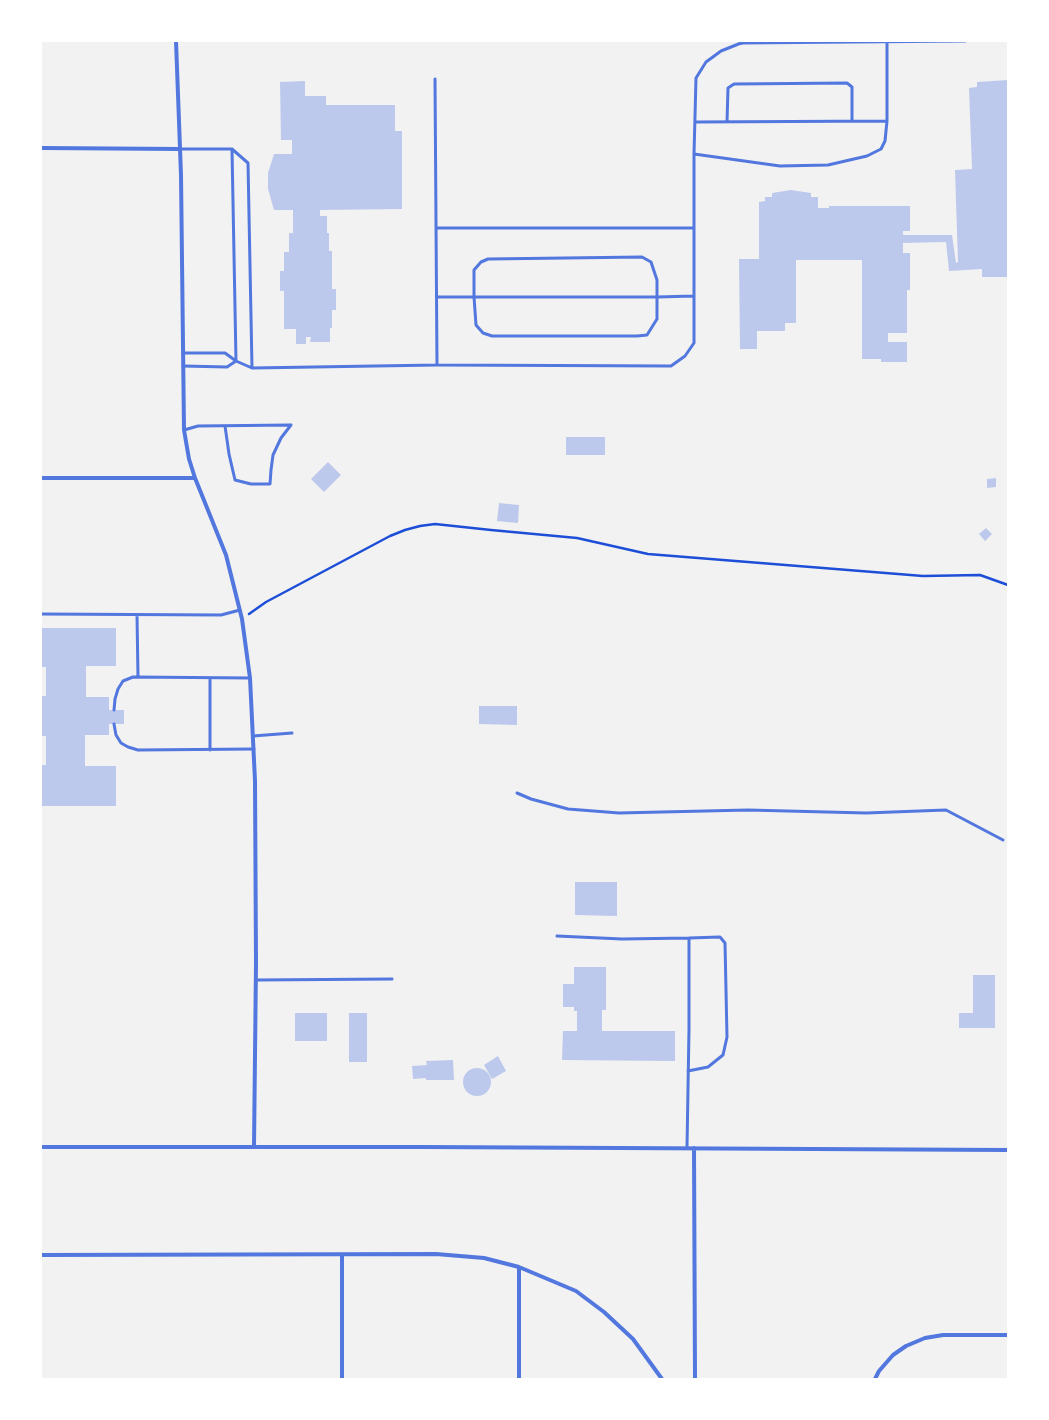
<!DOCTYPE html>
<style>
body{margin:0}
#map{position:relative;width:1049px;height:1420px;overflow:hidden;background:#f2f2f2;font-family:Roboto,sans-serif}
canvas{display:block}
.frame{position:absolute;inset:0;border:42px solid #fff;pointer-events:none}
</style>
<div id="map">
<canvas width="1049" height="1420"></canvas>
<div class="frame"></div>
</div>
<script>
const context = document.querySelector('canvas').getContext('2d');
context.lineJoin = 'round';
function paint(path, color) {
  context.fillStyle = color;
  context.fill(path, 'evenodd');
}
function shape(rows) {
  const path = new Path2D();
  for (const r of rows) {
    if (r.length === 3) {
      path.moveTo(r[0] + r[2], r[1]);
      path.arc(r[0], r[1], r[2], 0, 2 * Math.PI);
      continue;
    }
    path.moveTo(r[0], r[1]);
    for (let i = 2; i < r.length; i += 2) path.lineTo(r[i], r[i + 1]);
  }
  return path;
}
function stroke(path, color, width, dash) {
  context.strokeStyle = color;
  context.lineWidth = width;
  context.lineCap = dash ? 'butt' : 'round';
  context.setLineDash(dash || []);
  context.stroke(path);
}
const building = shape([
 [1008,80,1008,277,982,277,982,269,949,271,946,242,903,243,903,253,910,253,910,290,907,290,907,333,888,333,888,342,907,342,907,362,881,362,881,359,862,359,862,260,796,260,796,323,785,323,785,331,757,331,757,349,740,349,739,259,759,259,759,202,765,201,765,197,772,197,772,193,791,190,811,193,811,197,818,197,818,208,829,208,829,206,910,206,910,231,903,231,903,235,952,235,956,263,958,262,955,170,972,169,969,88,977,87,977,82],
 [305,81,305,96,326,96,326,105,395,105,395,131,402,131,402,209,320,210,320,216,327,216,327,233,329,233,329,251,332,251,332,289,336,289,336,310,332,310,332,328,330,328,330,342,310,342,311,337,306,337,306,344,296,344,296,329,284,329,284,291,280,291,280,271,284,271,284,252,289,252,289,233,293,233,293,210,274,210,268,189,268,173,274,154,292,154,292,140,281,140,280,82],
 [566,437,605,437,605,455,566,455],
 [328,462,341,475,324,492,311,479],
 [996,478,996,487,987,488,987,479],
 [499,503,519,505,518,523,497,521],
 [986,528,992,534,985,541,979,534],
 [41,628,116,628,116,666,86,666,86,697,109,697,109,710,124,710,124,724,109,724,109,735,85,735,85,766,116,766,116,806,41,806,41,765,46,765,46,736,41,736,41,696,46,696,46,667,41,667],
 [479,706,517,706,517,725,479,724],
 [575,882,617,882,617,916,575,915],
 [574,967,606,967,606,1010,602,1010,602,1031,675,1031,675,1061,562,1060,563,1031,577,1031,577,1011,574,1011,574,1007,563,1007,563,984,574,984],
 [973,975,995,975,995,1028,959,1028,959,1013,973,1013],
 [295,1013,327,1013,327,1041,295,1041],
 [349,1013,367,1013,367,1062,349,1062],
 [498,1056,506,1071,492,1079,484,1065],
 [453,1060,454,1080,426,1080,426,1078,413,1079,412,1066,427,1065,426,1061],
 [477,1082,14]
]);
const path = shape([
 [249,614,266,602,390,536,405,530,420,526,435,524,491,530,577,538,648,554,923,576,980,575,1008,585]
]);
const service = shape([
 [435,79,437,365],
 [695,122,887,121],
 [727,122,728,88,734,84,847,83,852,87,852,121],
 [180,149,232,149,248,163,252,368],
 [232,149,236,361],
 [694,154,780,166,828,165,867,156,881,149,885,141,887,121,887,42],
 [436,228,694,228],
 [437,297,474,297,474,270,481,262,488,259,642,257,651,262,657,280,657,319,647,335,637,336,492,336,483,333,476,325,474,297,657,297,694,296],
 [183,353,225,353,236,361,252,368,437,365,671,366,685,356,694,343,694,154,696,78,706,62,721,51,741,43,965,41],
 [183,366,227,367,236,361],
 [225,426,229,454,235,480,251,484,270,484,271,470,273,455,281,438,291,425],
 [184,430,198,426,291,425],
 [41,614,221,615,240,610],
 [137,615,138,677],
 [210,678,210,750],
 [114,710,115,699,118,689,123,681,133,677,250,678],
 [114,724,116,735,121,743,128,747,138,750,254,749],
 [253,736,292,733],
 [517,793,531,799,568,809,619,813,748,810,866,813,946,810,1003,840],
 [557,936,622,939,689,938,689,1029,687,1148],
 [256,980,392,979],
 [688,1071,708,1067,723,1055,727,1037,725,943,720,937,689,938]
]);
const minor = shape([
 [176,41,181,175,184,430,189,459,195,478,226,555,242,619,250,678,255,781,256,963,254,1147],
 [741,41,741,43],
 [41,148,180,149],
 [41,478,195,478],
 [41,1147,423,1147,1008,1150],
 [694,1148,695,1379],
 [41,1255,436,1254,484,1258,519,1267,576,1291,604,1312,633,1339,662,1379],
 [342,1379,342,1255],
 [519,1379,519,1267],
 [875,1379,879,1371,893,1355,906,1346,925,1338,943,1335,1008,1335]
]);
paint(building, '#bdc9ec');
stroke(path, '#1d4ed8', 2.5);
stroke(service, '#5277de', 3);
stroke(minor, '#5277de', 4);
</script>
